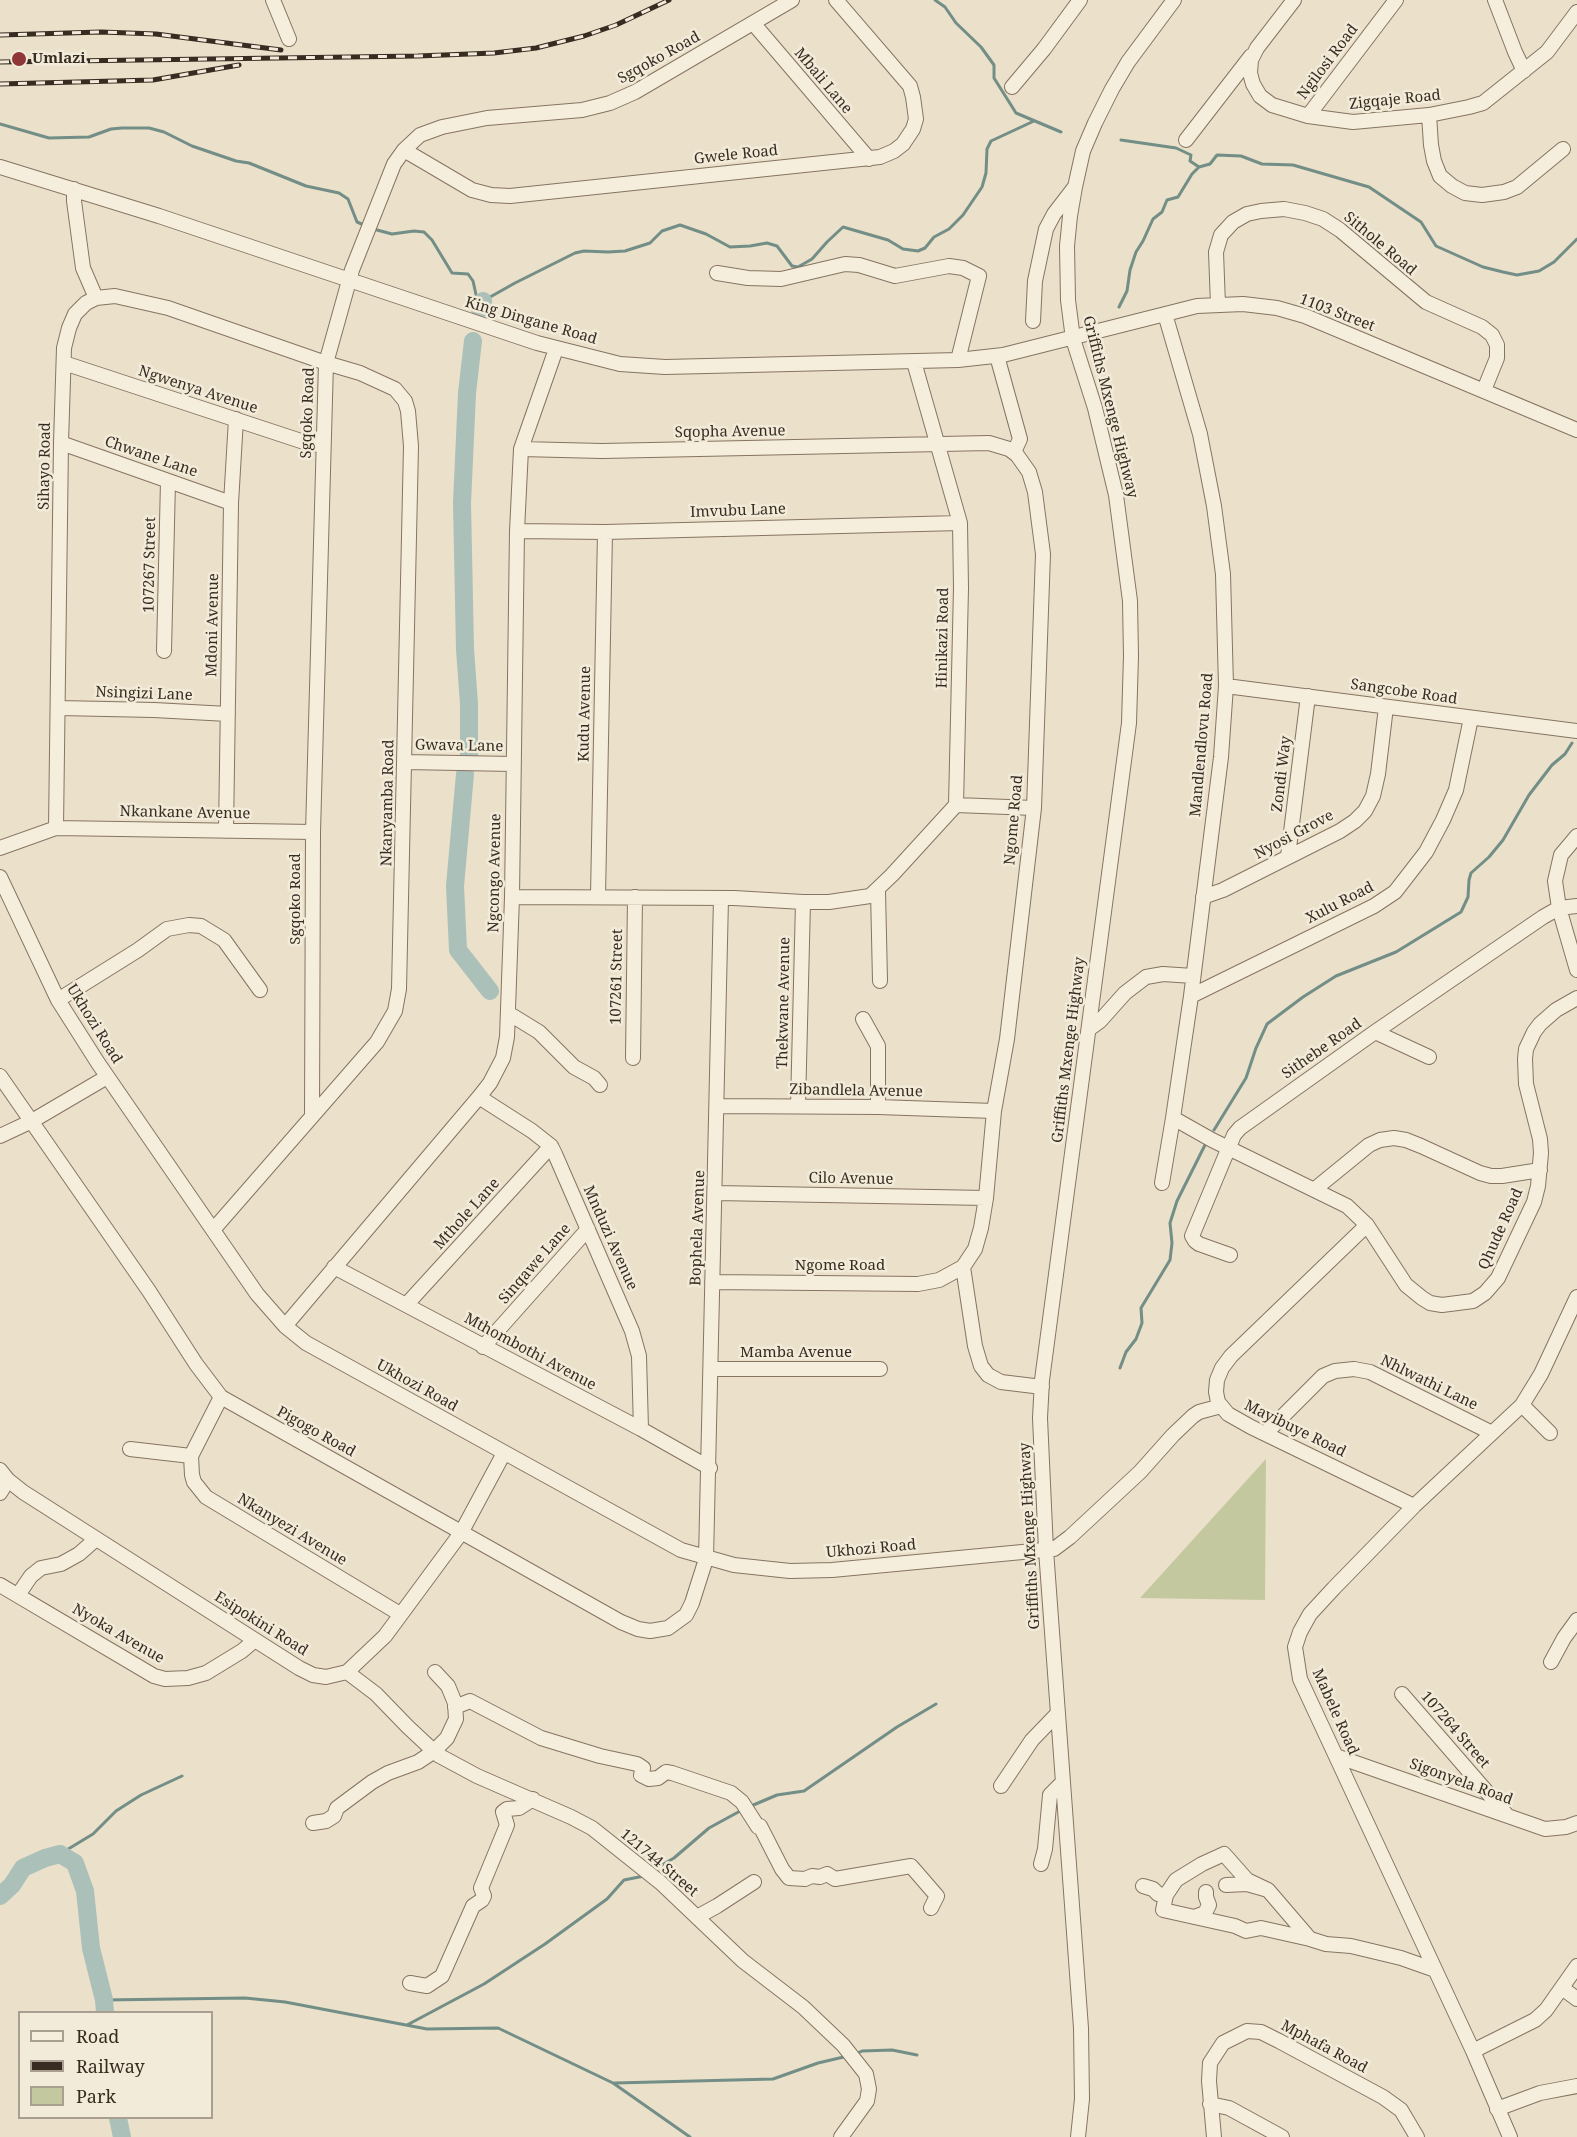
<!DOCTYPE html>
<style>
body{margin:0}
#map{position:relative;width:1577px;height:2137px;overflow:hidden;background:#ebe0ca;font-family:"Noto Serif",serif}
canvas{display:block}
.legend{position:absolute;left:18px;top:2011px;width:195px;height:108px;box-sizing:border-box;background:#f3ebd9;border:2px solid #a89f90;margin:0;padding:8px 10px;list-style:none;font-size:18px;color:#382c22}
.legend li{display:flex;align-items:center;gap:12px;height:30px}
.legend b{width:30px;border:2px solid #a89f90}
</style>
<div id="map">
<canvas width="1577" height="2137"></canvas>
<ul class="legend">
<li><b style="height:8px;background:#f6eedd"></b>Road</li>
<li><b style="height:8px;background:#382c22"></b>Railway</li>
<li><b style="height:16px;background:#c4c89f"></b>Park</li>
</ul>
</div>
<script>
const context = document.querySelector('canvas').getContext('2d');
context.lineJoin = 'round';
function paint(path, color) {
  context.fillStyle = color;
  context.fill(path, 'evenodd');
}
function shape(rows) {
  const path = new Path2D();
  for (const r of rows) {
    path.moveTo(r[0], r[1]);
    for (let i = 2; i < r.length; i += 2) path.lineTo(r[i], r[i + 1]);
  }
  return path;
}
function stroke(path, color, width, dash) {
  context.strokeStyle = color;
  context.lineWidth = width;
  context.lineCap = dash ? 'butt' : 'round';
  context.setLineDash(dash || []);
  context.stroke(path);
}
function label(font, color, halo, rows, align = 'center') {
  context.font = font + ' "Noto Serif",serif';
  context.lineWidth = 5;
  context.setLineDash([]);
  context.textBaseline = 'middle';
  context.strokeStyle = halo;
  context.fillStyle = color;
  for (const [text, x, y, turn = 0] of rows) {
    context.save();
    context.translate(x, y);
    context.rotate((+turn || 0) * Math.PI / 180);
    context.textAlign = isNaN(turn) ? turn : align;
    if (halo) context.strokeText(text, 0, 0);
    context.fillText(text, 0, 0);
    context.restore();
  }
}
const green = shape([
 [1266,1459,1265,1600,1140,1598]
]);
const stream = shape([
 [935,0,945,7,956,23,981,47,994,65,994,78,1016,113,1061,132],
 [0,124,49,138,89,137,111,129,122,128,149,128,164,132,192,146,236,161,249,163,306,186,339,193,348,199,357,222,364,225],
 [1121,140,1176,148,1191,155,1190,161,1199,167,1210,164,1217,155,1241,156,1262,164,1293,165,1369,187,1421,222,1436,246,1483,267,1503,272,1517,275,1539,271,1554,262,1577,239],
 [377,230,392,234,414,231,424,232,432,240,452,273,468,274,473,281,477,299,483,301,515,283,575,253,584,251,608,252,625,251,650,243,662,231,680,225,706,234,730,247,750,246,767,243,777,246,792,266,798,267,812,259,827,242,843,227,888,240,903,249,918,251,925,248,934,237,949,229,963,215,982,187,986,173,987,149,991,141,1034,121],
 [1119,307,1127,291,1130,270,1136,252,1143,241,1153,219,1162,212,1167,200,1178,197,1192,174,1199,167],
 [1214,1130,1246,1078,1256,1048,1267,1024,1303,997,1336,976,1396,952,1461,912,1468,897,1469,880,1471,873,1489,857,1503,840,1529,795,1552,765,1565,754,1572,743],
 [1120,1368,1126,1352,1136,1339,1142,1323,1141,1308,1170,1260,1172,1243,1170,1223,1177,1201,1205,1145],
 [751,1806,777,1795,804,1791,897,1727,936,1704],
 [60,1854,93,1834,116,1811,141,1795,182,1776],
 [654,1865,662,1865,674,1858,709,1828,742,1810],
 [104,2000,245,1998,285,2002,427,2029,498,2028,613,2083,690,2137],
 [407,2025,484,1984,545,1944,607,1899,624,1880,644,1876],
 [854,2055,862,2051,892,2050,917,2055],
 [615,2083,773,2079,818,2063,848,2056]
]);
const river = shape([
 [480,309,483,301],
 [469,754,469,704,465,649,462,503,467,393,473,341],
 [465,774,455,886,458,950,490,991],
 [0,1896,12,1885,23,1868,45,1858,60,1854,75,1863,85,1891,91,1948,104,2000,105,2012],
 [118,2118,122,2137]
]);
const minor = shape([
 [273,0,289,39],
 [1294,0,1257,48,1251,60,1250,73,1253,84,1260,96,1272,105,1308,116,1353,122,1429,115,1469,107,1483,103,1547,52,1577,12],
 [1495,0,1515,52,1524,71],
 [753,23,869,159],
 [1012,87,1044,49,1080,0],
 [1429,115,1431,145,1434,161,1440,176,1452,186,1465,193,1482,195,1504,192,1517,187,1563,149],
 [1308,116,1396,0],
 [1186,140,1251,56],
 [404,150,472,190,491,195,510,196,880,157,894,151,903,144,913,129,916,119,913,97,910,86,836,0],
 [0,167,159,216,537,343,620,364,665,367,958,360,1003,355,1197,306,1243,304,1277,308,1305,316,1577,430],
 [74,189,74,201,83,268,96,298],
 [717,273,748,278,781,279,845,264,859,265,895,276,949,266,963,268,979,276,958,360],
 [1218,305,1216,252,1221,235,1233,222,1247,214,1261,211,1284,209,1305,213,1323,219,1340,230,1426,302,1482,327,1492,335,1497,345,1497,358,1484,390],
 [1033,321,1035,281,1046,229,1054,214,1074,188],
 [997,356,1020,439,1014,452],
 [64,363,304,442,323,446],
 [61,443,231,503],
 [521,449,602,451,989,443,1009,449,1017,455,1029,472,1035,492,1043,554,1034,808,1007,1039,994,1111,986,1198,981,1228,975,1249,963,1267,939,1280,918,1284,712,1282],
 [517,531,605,532,960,523],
 [164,651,168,481],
 [1226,686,1577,731],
 [59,708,154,710,228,714],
 [405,762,513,764],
 [956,805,1034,808],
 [56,828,313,832],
 [226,831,231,503,236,419],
 [1577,836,1561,855,1555,881,1559,908,1577,970],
 [0,848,56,828,61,443,64,348,69,328,75,314,86,303,96,298,115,296,168,308,326,363,360,373,395,389,405,401,408,411,411,446,399,989,395,1011,377,1042,213,1230],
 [1288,856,1308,696],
 [0,877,58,1000,98,1063,257,1294,285,1326,306,1343,681,1550,734,1565,790,1571,832,1570,1054,1549,1070,1537,1140,1472,1173,1435,1193,1416,1199,1412,1221,1406],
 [878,891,880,981],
 [598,896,605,532],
 [512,897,734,898,803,902,829,902,870,896,892,875,956,805,961,588,960,523,914,362],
 [1203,897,1223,890,1340,831,1355,821,1365,811,1373,796,1378,774,1386,707],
 [1191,996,1374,906,1395,892,1426,852,1443,820,1456,790,1471,718],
 [58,1000,138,950,167,929,189,925,201,926,224,940,260,990],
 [508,1013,539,1032,574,1067,594,1078,600,1085],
 [863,1019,878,1046,878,1107],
 [1089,1029,1100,1021,1125,993,1146,977,1163,974,1193,976],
 [1375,1032,1429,1057],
 [633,1058,635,897],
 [0,1076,149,1291,196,1364,221,1397,621,1622,638,1629,650,1631,668,1628,686,1615,692,1603,706,1559,721,898],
 [479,1097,532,1131,551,1146,555,1154,632,1331,639,1356,641,1429],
 [717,1106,878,1107,994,1111],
 [798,1106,803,902],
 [312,1116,313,832,326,363,352,270,394,164,404,150,420,135,442,127,487,118,582,110,610,103,635,92,792,0],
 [1173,1118,1212,1140,1347,1206,1367,1225,1406,1285,1422,1298,1430,1303,1442,1305,1473,1301,1485,1293,1498,1278,1534,1202,1538,1186,1541,1153,1540,1139,1526,1084,1525,1059,1526,1049,1534,1032,1540,1024,1556,1010,1577,998],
 [0,1136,32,1121,107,1077],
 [1162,1183,1173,1118,1191,996,1221,757,1226,686,1223,574,1214,506,1200,434,1165,314],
 [1315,1189,1369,1145,1380,1140,1394,1138,1406,1140,1421,1146,1480,1173,1491,1176,1502,1176,1540,1170],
 [716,1193,986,1198],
 [1367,1225,1231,1356,1222,1368,1217,1380,1216,1392,1218,1402,1228,1414,1251,1427,1414,1506],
 [1230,1255,1199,1244,1195,1241,1192,1236,1234,1135,1240,1128,1375,1032,1543,917,1559,908,1577,906],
 [334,1267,641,1429,710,1468],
 [963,1267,975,1346,981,1366,988,1375,1001,1382,1042,1387],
 [407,1304,551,1146],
 [285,1326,479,1097,490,1083,503,1058,507,1037,512,897,517,531,521,449,556,349],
 [483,1347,588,1229],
 [712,1369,880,1369],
 [221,1397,191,1456,192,1475,194,1482,206,1497,400,1614],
 [1522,1405,1550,1433],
 [1266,1433,1323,1376,1335,1371,1354,1369,1370,1372,1492,1433],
 [130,1449,191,1456],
 [0,1470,8,1480,23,1492,255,1640,299,1668,313,1675,326,1677,347,1672,385,1636,461,1533,504,1453],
 [0,1493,8,1480],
 [0,1585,154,1676,165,1679,188,1678,206,1673,242,1651,255,1640],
 [18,1595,31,1576,41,1568,61,1564,79,1554,96,1539],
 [1551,1662,1564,1638,1577,1620],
 [347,1672,376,1694,408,1727,438,1755,477,1776,571,1817,592,1828,661,1883,743,1961,803,2007,843,2045,866,2074,869,2089,867,2101,841,2137],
 [1402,1694,1506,1814],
 [455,1707,470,1701,541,1738,600,1756,637,1764,643,1768,641,1775,649,1779,658,1778,666,1772,672,1773,731,1793,742,1802,758,1827,760,1826,782,1869,789,1878,805,1879,812,1876,820,1877,827,1874,835,1879,911,1866,937,1896,931,1908],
 [1336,1756,1545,1829,1566,1827,1577,1823],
 [1001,1786,1032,1740,1058,1713],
 [313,1823,326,1821,334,1816,337,1808,372,1782,388,1773,418,1762,433,1752,447,1738,456,1719,455,1703,448,1686,435,1672],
 [1041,1864,1045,1849,1050,1795,1063,1782],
 [1143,1886,1153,1889,1158,1894,1166,1895,1163,1910,1235,1926,1246,1931,1261,1928,1310,1939,1326,1944,1351,1946,1401,1958,1435,1970],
 [1268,1890,1310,1939],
 [1166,1895,1176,1880,1202,1864,1224,1854,1247,1880,1268,1890,1247,1884,1226,1885],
 [697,1917,717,1906,754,1882],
 [1194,1917,1205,1913,1209,1905,1206,1897,1206,1892],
 [410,1983,427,1986,442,1976,473,1906,482,1900,484,1896,481,1888,507,1825,503,1812,507,1809,519,1808,533,1799],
 [1562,1988,1577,1999],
 [1473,2051,1535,2020,1546,2010,1577,1966],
 [1210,2104,1229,2108,1282,2137],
 [1497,2109,1540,2093,1577,2086],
 [1078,2137,1082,2099,1081,2028,1046,1550,1040,1418,1042,1380,1129,723,1131,656,1130,601,1116,495,1095,408,1073,339,1068,300,1067,246,1070,216,1075,187,1083,151,1095,123,1112,89,1128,62,1174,0],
 [1214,2137,1209,2081,1210,2063,1223,2043,1247,2031,1261,2032,1279,2041,1383,2097,1401,2110,1417,2137],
 [1510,2137,1473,2051,1300,1679,1295,1647,1300,1632,1310,1614,1334,1588,1414,1506,1522,1405,1541,1374,1577,1297]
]);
const rail = shape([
 [0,35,101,32,156,34,281,50],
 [0,62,418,56,494,53,536,48,584,36,616,25,669,0],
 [0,84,153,80,239,65]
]);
const markers = [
 [19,59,8,"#8f3639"]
];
const streetNames = [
 ["Sgqoko Road",659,58,-29],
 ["Ngilosi Road",1328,62,-53],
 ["Mbali Lane",823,81,50],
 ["Zigqaje Road",1395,100,-6],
 ["Gwele Road",736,155,-6],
 ["Sithole Road",1380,244,40],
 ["1103 Street",1337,313,21],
 ["King Dingane Road",531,321,16],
 ["Ngwenya Avenue",198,390,18],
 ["Griffiths Mxenge Highway",1110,407,76],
 ["Sgqoko Road",308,413,-88],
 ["Sqopha Avenue",730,432,-1],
 ["Chwane Lane",151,457,19],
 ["Sihayo Road",45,466,-89],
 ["Imvubu Lane",738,511,-2],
 ["107267 Street",150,565,-89],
 ["Mdoni Avenue",213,625,-89],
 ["Hinikazi Road",943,638,-89],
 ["Sangcobe Road",1404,692,8],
 ["Nsingizi Lane",144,694,2],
 ["Kudu Avenue",585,714,-89],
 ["Mandlendlovu Road",1202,745,-85],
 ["Gwava Lane",459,746,1],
 ["Zondi Way",1282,774,-83],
 ["Nkanyamba Road",388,803,-89],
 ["Nkankane Avenue",185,813,1],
 ["Ngome Road",1014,820,-85],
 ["Nyosi Grove",1294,835,-28],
 ["Ngcongo Avenue",495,873,-89],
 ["Sgqoko Road",296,899,-90],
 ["Xulu Road",1340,903,-27],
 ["107261 Street",617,977,-89],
 ["Thekwane Avenue",784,1003,-89],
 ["Ukhozi Road",94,1024,58],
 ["Sithebe Road",1322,1049,-35],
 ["Griffiths Mxenge Highway",1069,1050,-83],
 ["Zibandlela Avenue",856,1091,1],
 ["Cilo Avenue",851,1179,1],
 ["Mthole Lane",467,1214,-48],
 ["Bophela Avenue",698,1228,-88],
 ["Qhude Road",1501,1229,-66],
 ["Mnduzi Avenue",610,1238,66],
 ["Sinqawe Lane",535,1264,-49],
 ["Ngome Road",840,1266],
 ["Mthombothi Avenue",530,1352,28],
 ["Mamba Avenue",796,1353],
 ["Nhlwathi Lane",1429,1383,26],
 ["Ukhozi Road",417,1386,29],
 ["Mayibuye Road",1295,1429,26],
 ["Pigogo Road",316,1432,29],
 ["Nkanyezi Avenue",292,1530,31],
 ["Griffiths Mxenge Highway",1030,1536,-93],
 ["Ukhozi Road",871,1549,-5],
 ["Esipokini Road",261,1624,32],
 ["Nyoka Avenue",118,1634,30],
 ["Mabele Road",1335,1712,66],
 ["107264 Street",1455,1730,49],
 ["Sigonyela Road",1461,1782,20],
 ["121744 Street",659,1863,40],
 ["Mphafa Road",1324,2047,28]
];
const poiNames = [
 ["Umlazi",32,59]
];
paint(green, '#c4c89f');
stroke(stream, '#728e86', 3);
stroke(river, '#aac0b9', 18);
stroke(minor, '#867460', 16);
stroke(minor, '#f6eedd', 14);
stroke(rail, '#382c22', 5);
stroke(rail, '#f3ebd9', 3, [9]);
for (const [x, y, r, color] of markers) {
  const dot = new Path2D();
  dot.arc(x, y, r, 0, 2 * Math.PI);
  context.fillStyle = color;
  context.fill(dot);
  stroke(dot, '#f3ebd9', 2);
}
label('15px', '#382c22', '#f3ebd9', streetNames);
label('bold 15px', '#382c22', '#f3ebd9', poiNames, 'left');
</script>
